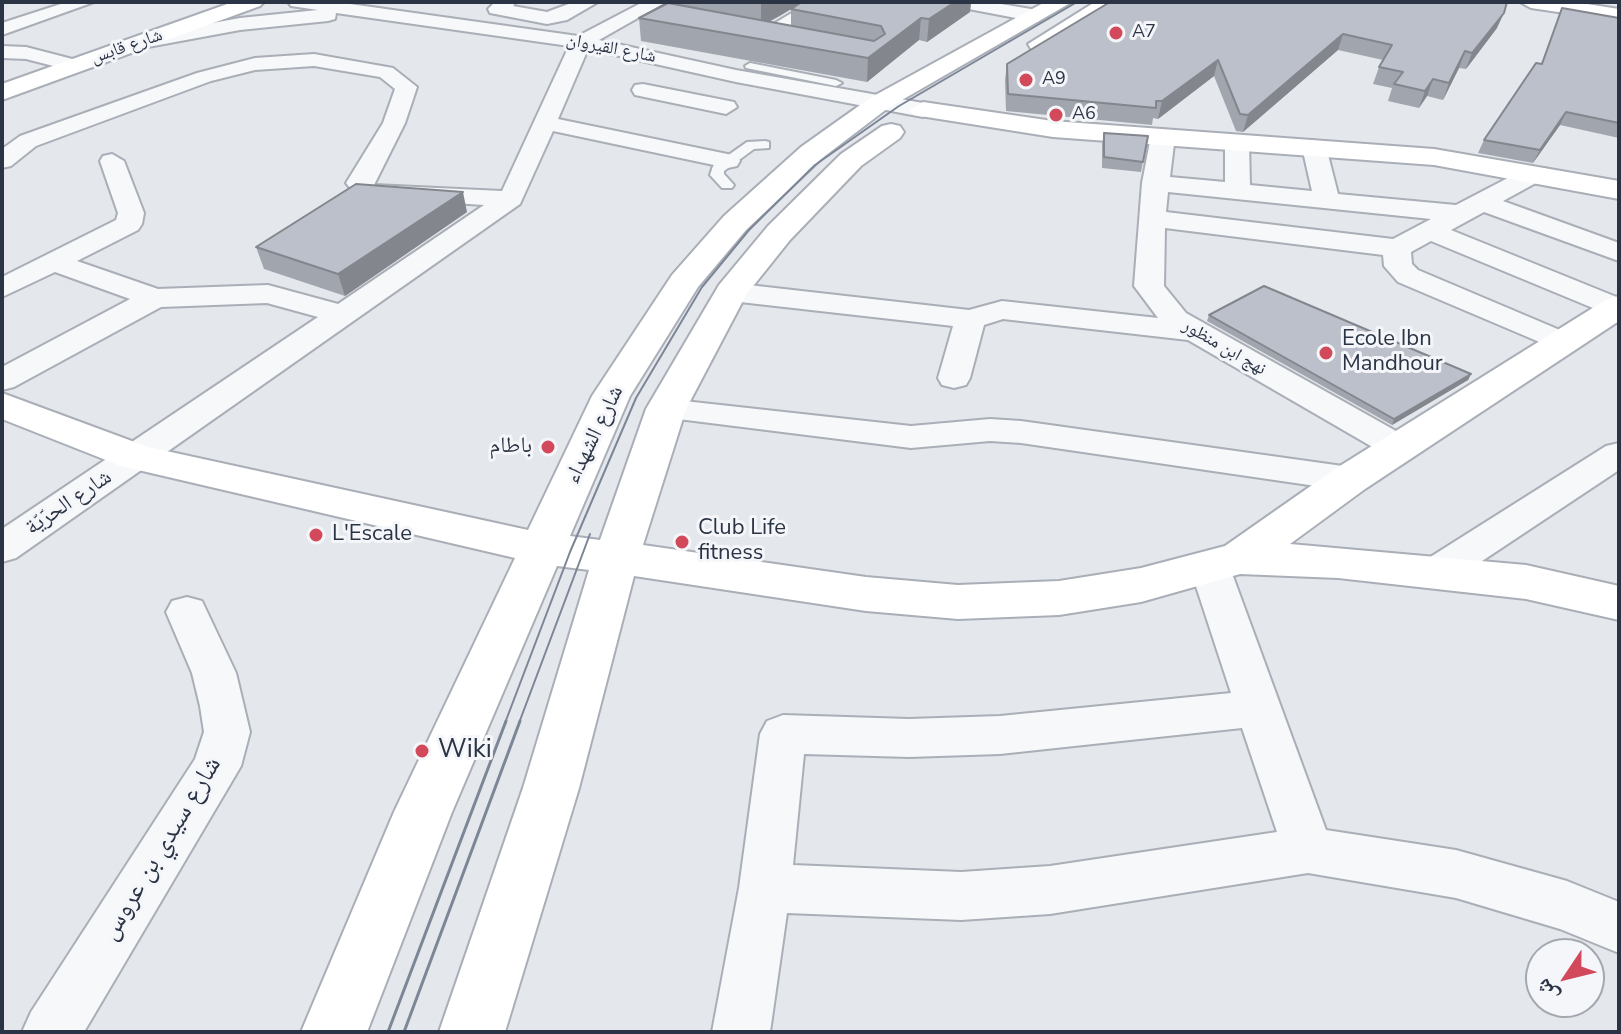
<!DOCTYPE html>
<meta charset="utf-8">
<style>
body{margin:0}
#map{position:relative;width:1621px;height:1034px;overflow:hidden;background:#e4e7ec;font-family:"Nunito Sans","Noto Naskh Arabic",sans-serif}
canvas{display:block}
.frame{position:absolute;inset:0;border:4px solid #2b3445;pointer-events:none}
.north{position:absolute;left:1525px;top:938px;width:80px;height:80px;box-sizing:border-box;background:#f4f6f9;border:2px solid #a4a8b1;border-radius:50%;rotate:235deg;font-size:22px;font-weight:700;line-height:32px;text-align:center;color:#2b3445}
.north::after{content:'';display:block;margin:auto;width:28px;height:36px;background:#d1495b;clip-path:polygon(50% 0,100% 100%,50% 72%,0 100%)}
</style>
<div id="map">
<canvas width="1621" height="1034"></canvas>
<div class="frame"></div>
<div class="north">ش</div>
</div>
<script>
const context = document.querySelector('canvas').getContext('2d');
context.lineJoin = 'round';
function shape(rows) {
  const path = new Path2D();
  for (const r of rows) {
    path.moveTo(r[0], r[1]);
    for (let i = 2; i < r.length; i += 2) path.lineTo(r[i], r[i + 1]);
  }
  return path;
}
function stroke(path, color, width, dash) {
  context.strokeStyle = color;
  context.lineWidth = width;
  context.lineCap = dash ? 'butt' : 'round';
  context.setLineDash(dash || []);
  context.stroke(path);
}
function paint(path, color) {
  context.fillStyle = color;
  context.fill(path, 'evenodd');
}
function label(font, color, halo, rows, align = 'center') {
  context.font = font + ' "Nunito Sans","Noto Naskh Arabic",sans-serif';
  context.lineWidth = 6;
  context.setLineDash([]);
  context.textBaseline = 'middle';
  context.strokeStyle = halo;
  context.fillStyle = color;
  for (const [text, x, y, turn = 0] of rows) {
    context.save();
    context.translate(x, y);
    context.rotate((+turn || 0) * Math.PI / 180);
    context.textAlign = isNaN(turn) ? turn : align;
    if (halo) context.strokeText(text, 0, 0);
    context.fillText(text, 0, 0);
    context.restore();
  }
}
const lane = shape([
 [750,63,836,80,842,83,836,86,746,68,745,66,750,63],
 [765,141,769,142,769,148,754,149,724,171,724,174,734,185,732,188,722,188,710,175,713,166,747,142,765,141]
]);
const street = shape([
 [67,2,94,2,2,35,2,23,67,2],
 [288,2,336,2,578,36,643,2,666,2,599,40,736,70,923,103,934,110,923,117,736,82,588,49,558,119,737,156,740,161,737,166,728,168,553,131,520,204,16,558,2,562,2,529,318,317,267,303,161,307,14,387,2,390,2,367,130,299,55,272,2,297,2,277,116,220,118,213,100,161,103,156,112,154,124,161,144,213,142,224,138,230,77,261,158,289,268,285,338,304,484,205,357,197,346,183,383,123,395,89,380,77,314,66,255,70,211,81,36,146,11,166,2,168,2,149,20,136,197,73,255,58,314,54,393,68,417,87,405,123,374,185,502,191,569,46,336,13,335,19,328,21,240,30,148,47,138,41,148,35,240,18,318,10,291,6,288,2],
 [495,2,516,2,513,6,547,12,574,2,598,2,567,20,547,24,490,13,488,9,495,2],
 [810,2,832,2,772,39,758,39,755,35,810,2],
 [949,2,989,2,1037,10,1046,16,1037,22,958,7,949,2],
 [2,46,26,47,80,61,83,65,73,71,26,59,2,58,2,46],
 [643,84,734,102,737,107,726,114,635,95,632,90,635,85,643,84],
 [1163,129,1175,136,1170,177,1225,182,1225,142,1237,135,1249,142,1250,185,1312,191,1302,147,1314,140,1326,147,1338,194,1456,205,1527,168,1545,168,1548,173,1545,178,1503,201,1619,243,1619,261,1484,212,1451,230,1619,298,1619,315,1605,313,1431,241,1411,252,1412,264,1418,270,1574,336,1579,343,1574,350,1563,352,1398,282,1384,266,1383,255,1165,228,1164,286,1186,313,1412,440,1418,448,1412,456,1400,459,1388,456,1188,340,1003,319,984,325,970,378,966,385,954,388,942,385,938,378,953,326,731,301,721,298,716,292,721,286,731,283,969,310,1002,301,1158,318,1134,286,1142,183,1151,136,1163,129],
 [1168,192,1431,219,1393,239,1166,212,1168,192],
 [666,399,911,426,990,419,1021,421,1350,467,1363,471,1368,479,1363,487,1350,491,1021,443,990,441,911,448,654,416,649,409,654,402,666,399],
 [1619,443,1619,470,1452,581,1438,585,1424,581,1418,571,1424,561,1606,446,1619,443],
 [1210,554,1224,558,1230,568,1326,830,1456,850,1567,881,1619,902,1619,953,1560,929,1456,898,1308,873,1050,914,961,920,787,913,770,1032,712,1032,739,888,760,734,767,721,783,715,909,719,1000,716,1231,693,1190,568,1196,558,1210,554],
 [1242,728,1277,832,1050,866,961,872,793,865,804,754,909,757,1000,754,1242,728],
 [187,597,202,601,236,673,250,732,241,766,84,1032,22,1032,31,1012,195,759,204,732,200,706,192,673,166,612,172,601,187,597]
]);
const secondary = shape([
 [233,2,264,2,260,6,2,100,2,84,233,2],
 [1045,2,1072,2,888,108,821,159,746,230,698,287,630,396,570,536,600,540,646,409,719,285,768,226,841,154,882,126,891,124,900,126,904,132,900,138,861,166,790,240,746,295,686,409,643,545,866,577,958,585,1059,581,1141,568,1225,546,1335,469,1607,299,1619,296,1619,321,1365,489,1290,544,1526,565,1619,586,1619,620,1526,599,1338,578,1240,574,1141,602,1059,615,958,619,866,611,634,576,579,788,505,1032,439,1032,523,788,589,570,557,566,452,812,367,1032,301,1032,394,812,515,558,121,466,2,419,2,393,148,447,528,530,592,396,672,275,724,216,801,147,870,98,1045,2],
 [1095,2,1121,2,1047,49,1031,49,1028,44,1095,2],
 [1520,2,1574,2,1619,9,1619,21,1531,8,1520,2],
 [923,102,1053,121,1434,149,1619,181,1619,199,1434,165,1053,137,914,115,910,110,923,102]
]);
const tramFar1 = shape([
 [505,723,570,552,636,398,702,287,749,230,815,165,899,106,1077,2],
 [519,723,590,534]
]);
const tram = shape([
 [388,1032,506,721],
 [404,1032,520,721]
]);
const wall = shape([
 [678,2,971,2,970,12,927,42,919,40,867,82,641,41,639,18,678,5],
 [791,9,791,26,769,22,780,16],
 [1110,2,1497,28,1466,69,1459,68,1443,100,1427,96,1419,108,1388,101,1392,88,1373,84,1379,67,1383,60,1338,50,1243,132,1236,131,1214,76,1158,119,1153,118,1152,125,1006,111,1005,80,1007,64],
 [1562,8,1619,18,1619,138,1560,125,1533,163,1478,153,1484,140,1541,64],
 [1104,133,1148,136,1141,172,1102,168,1102,144],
 [467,212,345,296,264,269,256,247],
 [1209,315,1471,374,1468,380,1392,425,1207,321]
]);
const shadedWall = shape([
 [763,2,804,2,761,26,761,3],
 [955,2,971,2,970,12,927,42,929,19],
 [1504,13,1497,28,1466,69,1472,53],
 [921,18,919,40,867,82,868,58],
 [1343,34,1338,50,1243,132,1248,115],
 [1465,51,1459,68,1443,100,1449,83],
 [1218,60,1214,76,1158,119,1162,101],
 [1433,79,1427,96,1419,108,1425,91],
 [1566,112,1560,125,1533,163,1540,150],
 [463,192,467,212,345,296,338,274],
 [1471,374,1468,380,1392,425,1394,419]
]);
const building = shape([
 [802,2,955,2,929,19,921,18,868,58,639,18,668,3,874,41,885,34,881,26,791,9,802,2],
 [1110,2,1507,2,1504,13,1472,53,1465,51,1449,83,1433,79,1425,91,1394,84,1403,72,1379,67,1392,45,1343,34,1248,115,1240,114,1218,60,1162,101,1156,101,1156,108,1008,94,1007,64,1110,2],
 [1562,8,1619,18,1619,123,1566,112,1540,150,1484,140,1536,63,1542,64,1562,8],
 [1104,133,1148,136,1143,162,1104,157,1104,133],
 [356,184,463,192,338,274,256,247,356,184],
 [1264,286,1471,374,1394,419,1209,315,1264,286]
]);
const markers = [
 [1116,33,8,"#d1495b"],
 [1026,80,8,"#d1495b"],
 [1056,115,8,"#d1495b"],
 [1326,353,8,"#d1495b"],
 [548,447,8,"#d1495b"],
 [316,535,8,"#d1495b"],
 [682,542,8,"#d1495b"],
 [422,751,8,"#d1495b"]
];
const farPoinames = [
 ["A7",1132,33],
 ["A9",1042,80],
 ["A6",1072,115]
];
const farStreetnames = [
 ["شارع قابس",127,47,-19],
 ["شارع القيروان",611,49,11],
 ["نهج ابن منظور",1224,348,30]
];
const poiNames = [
 ["Ecole Ibn",1342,340],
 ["Mandhour",1342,365],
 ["باطام",532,447,"right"],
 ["Club Life",698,529],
 ["fitness",698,554],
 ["L'Escale",332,535]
];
const streetNames = [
 ["شارع الشهداء",595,435,-64],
 ["شارع الحرّيّة",69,503,-34]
];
const nearPoinames = [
 ["Wiki",438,751]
];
const nearStreetnames = [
 ["شارع سيدي بن عروس",162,849,-59]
];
stroke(lane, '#a9aeb7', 4);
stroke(street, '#a9aeb7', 4);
stroke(secondary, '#a9aeb7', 4);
paint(lane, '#f7f8fa');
paint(street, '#f7f8fa');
paint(secondary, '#fff');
stroke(tramFar1, '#7d8696', 2);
stroke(tram, '#7d8696', 3);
paint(wall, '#a1a5ae');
paint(shadedWall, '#83868d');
paint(building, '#bbc0ca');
stroke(building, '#83868d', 2);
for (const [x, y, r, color] of markers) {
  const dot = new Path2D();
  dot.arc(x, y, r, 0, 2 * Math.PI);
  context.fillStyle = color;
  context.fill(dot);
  stroke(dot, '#f4f6f9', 3);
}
label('18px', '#2b3445', '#f4f6f9', farPoinames, 'left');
label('18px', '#2b3445', '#f4f6f9', farStreetnames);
label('22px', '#2b3445', '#f4f6f9', poiNames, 'left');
label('22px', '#2b3445', '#f4f6f9', streetNames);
label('26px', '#2b3445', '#f4f6f9', nearPoinames, 'left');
label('26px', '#2b3445', '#f4f6f9', nearStreetnames);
</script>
